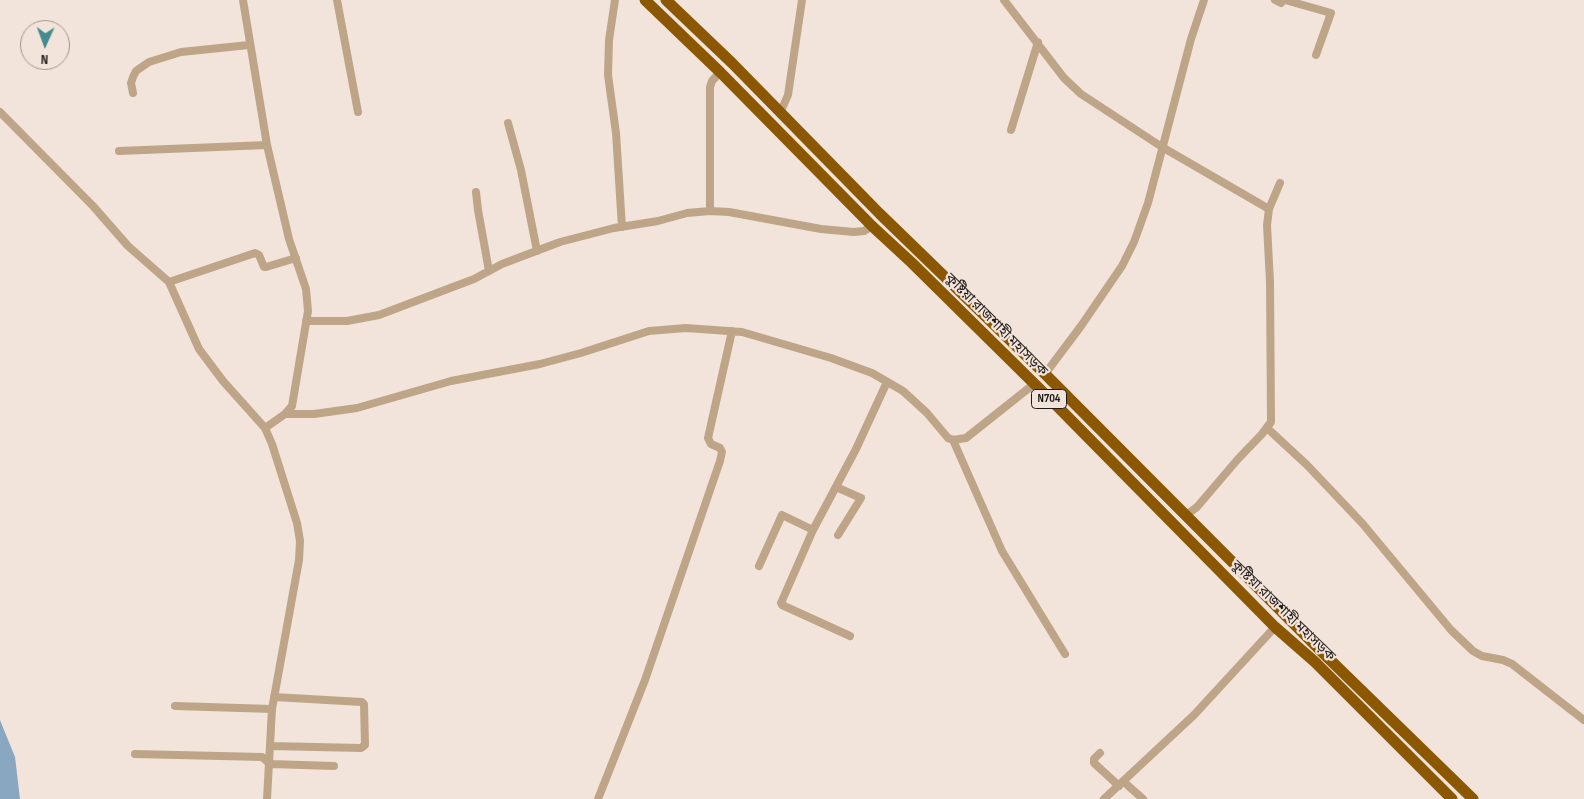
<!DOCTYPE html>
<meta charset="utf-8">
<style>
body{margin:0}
#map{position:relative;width:1584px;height:799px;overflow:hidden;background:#f2e4db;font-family:"Sofia Sans Condensed",sans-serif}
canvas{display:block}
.north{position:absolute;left:20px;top:20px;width:50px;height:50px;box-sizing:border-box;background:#f2e4db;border:1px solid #9e938d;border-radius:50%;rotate:182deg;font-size:14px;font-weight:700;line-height:20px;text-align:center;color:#1f1a17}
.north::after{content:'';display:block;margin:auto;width:18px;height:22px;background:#448c90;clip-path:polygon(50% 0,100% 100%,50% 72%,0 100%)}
</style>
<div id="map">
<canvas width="1584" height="799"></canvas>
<div class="north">N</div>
</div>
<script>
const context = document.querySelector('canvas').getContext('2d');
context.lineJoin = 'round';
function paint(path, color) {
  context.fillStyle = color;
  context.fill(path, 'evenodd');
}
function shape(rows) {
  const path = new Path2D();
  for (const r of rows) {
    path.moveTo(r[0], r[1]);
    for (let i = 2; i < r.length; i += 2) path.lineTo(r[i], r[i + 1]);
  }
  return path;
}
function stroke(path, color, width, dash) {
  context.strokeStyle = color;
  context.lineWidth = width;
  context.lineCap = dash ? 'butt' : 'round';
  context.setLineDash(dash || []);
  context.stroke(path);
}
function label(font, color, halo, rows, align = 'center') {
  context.font = font + ' "Sofia Sans Condensed","Noto Sans Bengali",sans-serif';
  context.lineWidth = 4.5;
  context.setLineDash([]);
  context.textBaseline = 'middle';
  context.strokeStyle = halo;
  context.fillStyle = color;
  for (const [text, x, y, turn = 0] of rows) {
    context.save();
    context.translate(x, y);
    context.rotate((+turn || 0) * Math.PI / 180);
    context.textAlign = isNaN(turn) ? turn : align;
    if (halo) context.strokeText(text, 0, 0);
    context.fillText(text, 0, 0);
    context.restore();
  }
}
const water = shape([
 [0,720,15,757,20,799,0,799]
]);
const minor = shape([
 [243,0,267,145,289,239,306,289,308,311,292,406,285,414,265,428,272,444,297,523,300,541,299,560,272,709,267,799],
 [337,0,358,112],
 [615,0,609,40,608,75,616,133,622,227],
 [1004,0,1064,78,1081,94,1162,147,1269,209],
 [1275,0,1281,3,1283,0],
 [1285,0,1331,13,1316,55],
 [133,93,131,83,133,77,136,71,149,62,181,52,249,45],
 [0,112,93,206,128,246,169,282,199,349,223,381,265,428],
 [780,113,788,95,802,0],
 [508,123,521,170,537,251],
 [1011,130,1038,42],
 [119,151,267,145],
 [476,192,478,210,489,271],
 [710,211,710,87,712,81,720,72],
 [169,282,255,253,259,255,264,267,266,267,296,258],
 [306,321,347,321,379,315,474,279,502,264,560,242,614,228,658,221,687,213,710,211,729,212,821,229,854,232,864,231,872,226],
 [1045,374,1081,326,1122,266,1134,242,1148,203,1191,39,1204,0],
 [285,414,314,414,357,408,451,381,540,364,581,353,649,331,686,328,742,332,831,358,872,373,903,391,927,413,948,438,953,440,966,438,1034,384],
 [1267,428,1307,465,1362,523,1451,630,1473,651,1482,656,1503,660,1512,664,1584,720],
 [953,440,1002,551,1065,654],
 [836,487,861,498,838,535],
 [1185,516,1197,507,1238,459,1262,434,1271,422,1270,282,1267,225,1269,209,1280,183],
 [759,566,782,515,813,530],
 [850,636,782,605,781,603,813,530,856,449,887,382],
 [175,706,272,709],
 [270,746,361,748,365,745,364,704,362,702,274,697],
 [1100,753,1094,759,1094,763,1119,786],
 [135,754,262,757,270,764,334,766],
 [1124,782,1143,799],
 [598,799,645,680,720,461,722,452,720,448,711,444,708,438,732,331],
 [1104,799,1194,715,1275,627]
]);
const highway = shape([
 [645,0,720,72,872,226,912,263,1059,408,1275,627,1315,662,1452,799],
 [666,0,732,63,880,214,1045,374,1323,653,1473,799]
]);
const shields = [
 [1049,399,35]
];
const shieldNames = [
 ["N704",1049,399]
];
const streetNames = [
 ["কুষ্টিয়া রাজশাহী মহাসড়ক",996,325,45],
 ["কুষ্টিয়া রাজশাহী মহাসড়ক",1283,611,44]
];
paint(water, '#89a7c1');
stroke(minor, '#bea588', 8);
stroke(highway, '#8b5700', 11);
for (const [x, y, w] of shields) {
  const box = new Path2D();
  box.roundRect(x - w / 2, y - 9.5, w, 19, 4);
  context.fillStyle = '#f2e4db';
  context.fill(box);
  stroke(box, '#1f1a17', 1);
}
label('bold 12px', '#1f1a17', null, shieldNames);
label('14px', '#1f1a17', '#f2e4db', streetNames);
</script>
